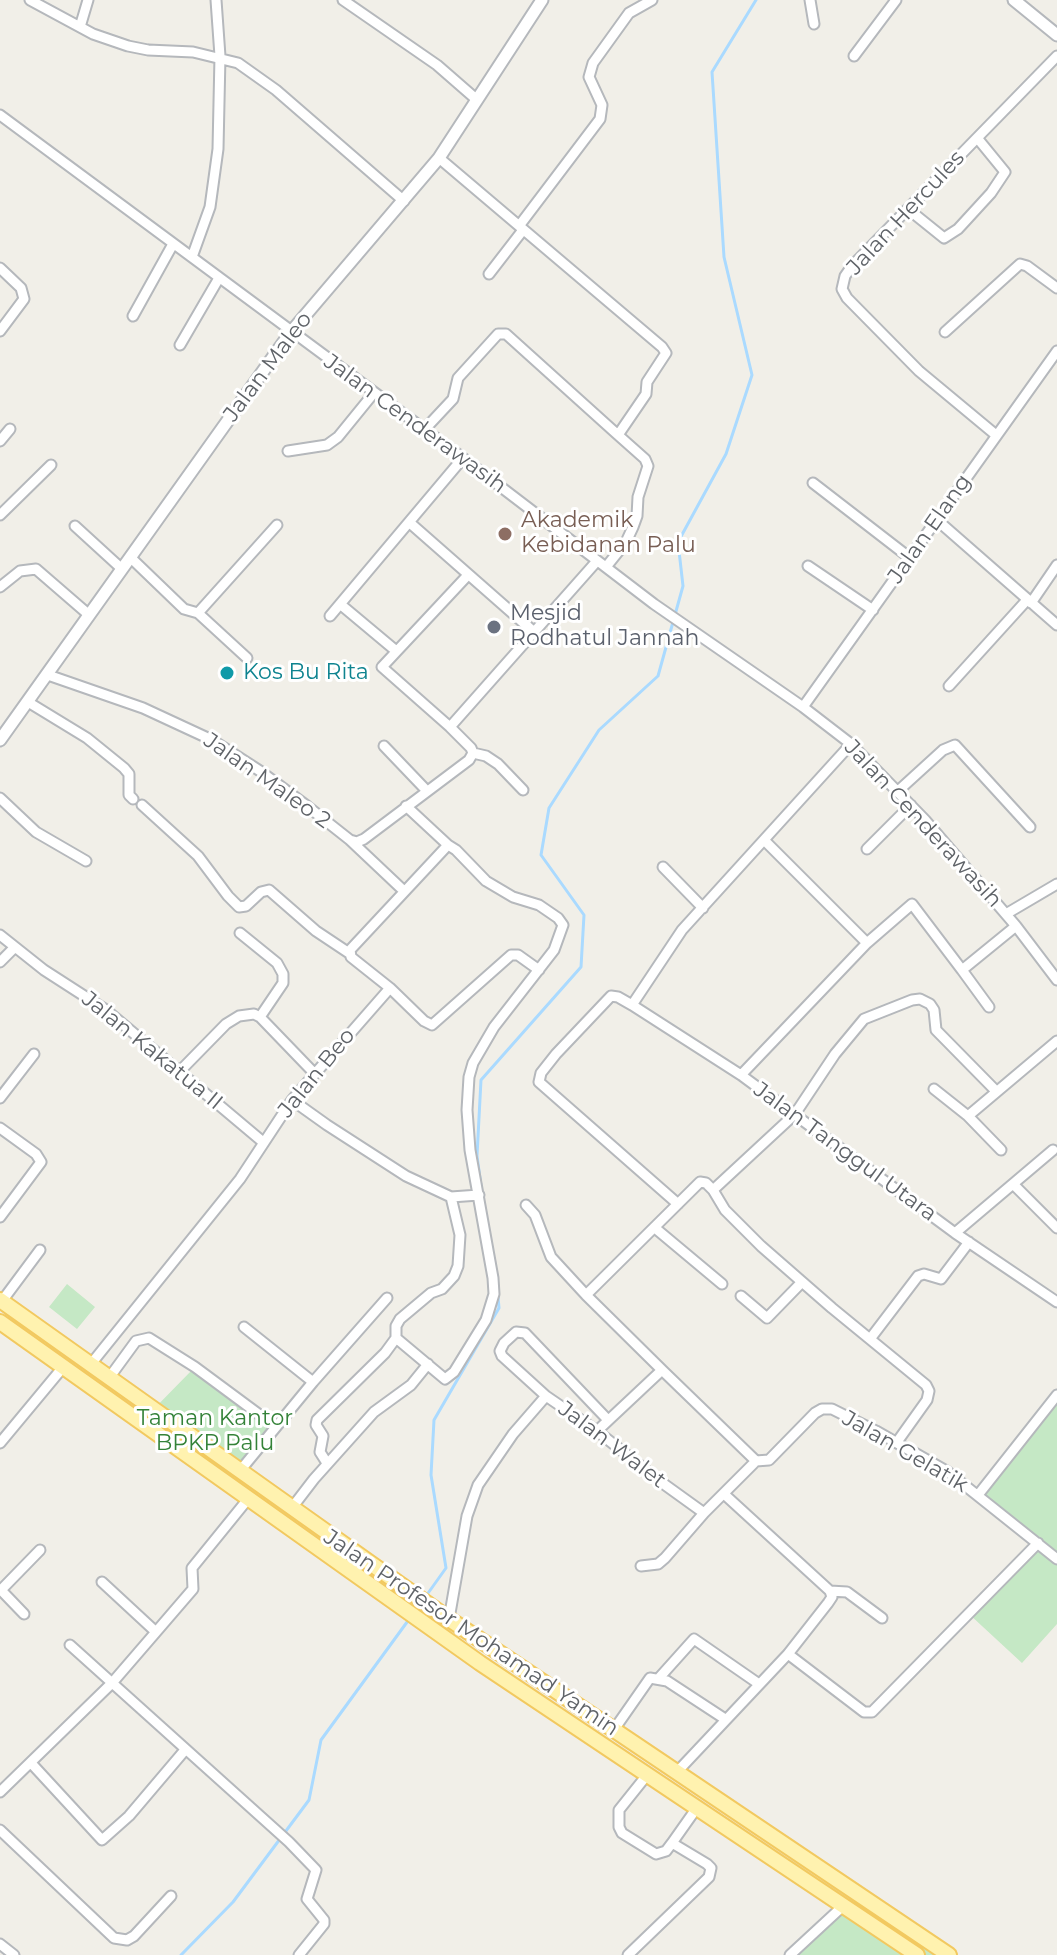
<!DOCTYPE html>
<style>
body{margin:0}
canvas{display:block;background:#f1efe8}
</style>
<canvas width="1057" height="1955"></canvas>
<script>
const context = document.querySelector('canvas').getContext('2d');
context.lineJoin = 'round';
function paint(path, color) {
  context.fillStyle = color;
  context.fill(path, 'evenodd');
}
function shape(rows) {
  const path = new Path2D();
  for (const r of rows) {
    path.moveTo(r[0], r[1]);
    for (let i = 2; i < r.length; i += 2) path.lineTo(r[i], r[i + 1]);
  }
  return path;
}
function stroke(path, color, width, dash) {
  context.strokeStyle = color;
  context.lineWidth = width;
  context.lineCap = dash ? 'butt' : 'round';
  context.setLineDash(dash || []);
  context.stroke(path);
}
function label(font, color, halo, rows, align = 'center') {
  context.font = font + ' Montserrat,sans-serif';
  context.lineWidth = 6;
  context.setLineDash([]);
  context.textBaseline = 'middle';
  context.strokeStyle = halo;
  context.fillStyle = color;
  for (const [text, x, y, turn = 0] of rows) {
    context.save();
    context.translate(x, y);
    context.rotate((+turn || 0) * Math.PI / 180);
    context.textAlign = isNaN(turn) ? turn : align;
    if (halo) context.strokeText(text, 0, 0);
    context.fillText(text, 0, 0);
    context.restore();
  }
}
const green = shape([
 [67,1284,95,1307,77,1329,49,1307],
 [192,1370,273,1430,246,1471,223,1481,146,1417],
 [1057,1394,1057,1624,1022,1663,969,1614,1038,1544,975,1494],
 [861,1896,950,1955,795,1955]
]);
const stream = shape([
 [481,1186,477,1156,481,1080,581,967,584,915,541,855,549,808,599,730,658,676,683,586,678,542,726,454,752,375,724,257,712,72,756,0],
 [426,1596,446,1568,431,1475,434,1420,499,1308,498,1297],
 [181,1955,233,1902,309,1800,321,1740,410,1618]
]);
const minor = shape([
 [30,0,93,34,128,46,148,50,193,52,238,63,276,90,404,201],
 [343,0,437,65,476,99],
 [810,0,814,24],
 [80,27,88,0],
 [854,56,896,0],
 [0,115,463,458,654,604,803,707,851,744,925,820,1016,926,1057,980],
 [908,209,944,238,958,229,991,193,1005,172,978,139],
 [519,226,600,119,602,105,589,77,593,63,629,13,652,0],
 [192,257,210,207,218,149,220,56,216,0],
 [0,268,21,288,24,299,0,331],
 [489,274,523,230],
 [133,316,173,244],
 [945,332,1020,264,1027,266,1057,288],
 [180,345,219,278],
 [424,430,453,399,458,378,498,334,506,334,618,435,646,394,647,382,666,353,662,347,439,158],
 [996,435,919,371,847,298,842,289,845,276,852,266,1057,56],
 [0,441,10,429],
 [288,451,327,445,338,437,373,394],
 [813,483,910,558],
 [0,515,51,465],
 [937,520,1057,625],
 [410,523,534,632],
 [75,526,122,569],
 [130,557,184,609,198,613,247,658],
 [808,566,873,610],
 [606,567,626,542,633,527,637,516,638,497,648,466,645,459,618,435],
 [0,587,20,571,36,569,88,614],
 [1031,603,1057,565],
 [340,604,395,650],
 [198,613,277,525],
 [330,616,463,458],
 [48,675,143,708,212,740,260,771,307,806,350,840,404,891],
 [949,686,1027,600],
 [28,702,87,738,124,768,129,774,129,795,133,799],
 [803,707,1057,351],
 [450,727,382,667,468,575],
 [384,746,427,791],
 [473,753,486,756,498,764,523,790],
 [898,791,943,750,955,745,1030,827],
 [0,798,36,832,86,861],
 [142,805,198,856,228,896,239,907,246,906,261,892,269,890,316,931,349,953],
 [350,840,357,842,364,839,469,760,473,753,471,748,450,727,597,561],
 [867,849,911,805],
 [663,867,703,908],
 [1006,914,1057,884],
 [240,933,277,963,283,974,283,983,260,1017],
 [0,935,44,970,106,1010,263,1142],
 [867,943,912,904,962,970,1016,926],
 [0,962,15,947],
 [962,970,989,1007],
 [390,988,424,1021,432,1025,511,955,518,955,539,970],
 [632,1005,682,930,851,744],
 [180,1071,226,1024,239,1016,254,1014,260,1017,314,1073],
 [741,1075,867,943,764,840],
 [934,1089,968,1116,1057,1041],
 [0,1098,34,1054],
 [292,1100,327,1125,406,1176,451,1197,479,1195],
 [968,1116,1001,1150],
 [0,1128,36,1154,41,1162,0,1217],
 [1013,1184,1057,1228],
 [713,1190,795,1114,835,1054,864,1019,912,1000,920,999,930,1004,934,1010,936,1030,996,1091],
 [678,1204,539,1082,541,1073,556,1054,611,996,618,997,632,1005,741,1075,955,1233,1057,1302],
 [526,1205,535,1215,551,1257,586,1295],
 [655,1228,722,1284],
 [955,1233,1053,1150],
 [741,1296,767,1318,802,1282],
 [2,1301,40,1250],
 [244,1327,313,1382],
 [396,1338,445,1379,454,1372,486,1320,494,1294,493,1278,470,1150,467,1110,469,1077,473,1063,494,1027,554,950,563,925,558,918,539,905,513,897,486,881,456,850,448,845],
 [870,1339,918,1276,924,1274,941,1279,969,1242],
 [91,1364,240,1179,292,1100,390,988,351,957,350,950,448,845,406,806],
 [662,1370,756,1461],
 [109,1378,136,1341,149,1338,195,1367,276,1427],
 [546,1396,502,1356,500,1351,504,1343,516,1332,525,1333,608,1420],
 [597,1431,662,1370,586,1295,700,1182,706,1183,713,1190,725,1210,761,1246,832,1308,926,1385,929,1391,927,1400,897,1442],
 [0,1443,64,1366],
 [756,1461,769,1460,815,1413,822,1409,832,1409,876,1431,948,1472,1057,1559],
 [327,1463,320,1452,323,1436,316,1425,317,1420,385,1353,396,1338,396,1326,400,1319,431,1293,442,1289,454,1276,458,1266,460,1235,451,1197],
 [239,1472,313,1382,387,1298],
 [724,1494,830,1591],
 [978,1495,1057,1395],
 [291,1509,314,1479,374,1412,411,1385,428,1364],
 [641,1566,658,1564,665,1558,704,1513],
 [102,1582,156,1632],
 [0,1589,24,1614],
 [1,1590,40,1550],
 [830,1591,847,1592,882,1618],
 [449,1619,467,1516,478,1485,513,1434,546,1396,597,1431,661,1482,704,1513,756,1461],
 [70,1645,289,1842,316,1870,307,1899,324,1920,324,1924,299,1955],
 [788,1654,864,1712,872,1712,1038,1543],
 [659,1678,694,1639,759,1684],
 [613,1731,650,1678,667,1681,725,1719],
 [31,1763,102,1840,129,1816,185,1750],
 [676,1773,788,1654,828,1603,832,1597,830,1591],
 [647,1775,619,1810,619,1827,622,1833,656,1854,666,1851,672,1843],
 [0,1792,112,1683,156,1632,193,1589,192,1568,248,1499],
 [0,1830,114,1938,127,1940,134,1936,171,1896],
 [0,1944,14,1955],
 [628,1955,709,1877,711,1868,707,1864,672,1843,696,1809],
 [790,1955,843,1906]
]);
const tertiary = shape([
 [1014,0,1057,35],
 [0,740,291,332,439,158,542,0]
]);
const primary = shape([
 [0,1300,449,1619,949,1955],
 [0,1322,480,1663,917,1955]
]);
const markers = [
 [505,534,8,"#8d6e63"],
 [494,627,8,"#6b7280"],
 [227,673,8,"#0f9aa8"]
];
const streetNames = [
 ["Jalan Hercules",906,213,-47],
 ["Jalan Maleo",268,367,-53],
 ["Jalan Cenderawasih",415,424,36],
 ["Jalan Elang",930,529,-55],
 ["Jalan Maleo 2",267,781,35],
 ["Jalan Cenderawasih",923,824,47],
 ["Jalan Kakatua II",152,1051,39],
 ["Jalan Beo",317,1073,-51],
 ["Jalan Tanggul Utara",845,1152,36],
 ["Jalan Walet",612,1445,37],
 ["Jalan Gelatik",905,1452,30],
 ["Jalan Profesor Mohamad Yamin",471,1633,34]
];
const educationNames = [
 ["Akademik",521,521],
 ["Kebidanan Palu",521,546]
];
const worshipNames = [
 ["Mesjid",510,614],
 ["Rodhatul Jannah",510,639]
];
const cultureNames = [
 ["Kos Bu Rita",243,673]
];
const parkNames = [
 ["Taman Kantor",215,1419],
 ["BPKP Palu",215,1444]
];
paint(green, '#c5e8c5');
stroke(stream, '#aadaff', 3);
stroke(minor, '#b5b8bc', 13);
stroke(tertiary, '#b5b8bc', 15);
stroke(primary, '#f2c960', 18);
stroke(minor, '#fff', 9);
stroke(tertiary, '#fff', 11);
stroke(primary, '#fff2af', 14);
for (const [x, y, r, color] of markers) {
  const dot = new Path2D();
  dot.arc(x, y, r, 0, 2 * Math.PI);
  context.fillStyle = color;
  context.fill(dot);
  stroke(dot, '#fff', 3);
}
label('22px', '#5f6368', '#fff', streetNames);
label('22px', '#785e54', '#fff', educationNames, 'left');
label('22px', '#5b616d', '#fff', worshipNames, 'left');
label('22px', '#0d838f', '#fff', cultureNames, 'left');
label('22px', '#348238', '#fff', parkNames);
</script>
